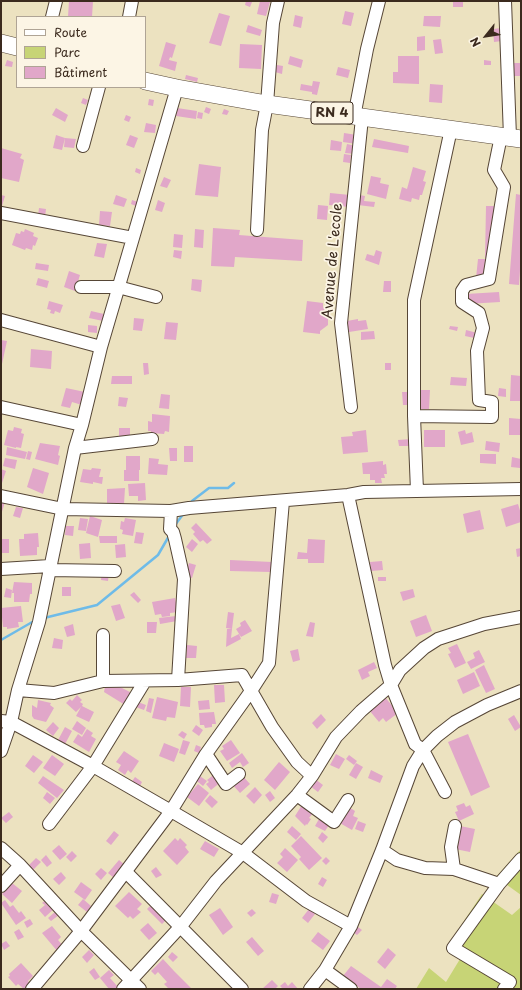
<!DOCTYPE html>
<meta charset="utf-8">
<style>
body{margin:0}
#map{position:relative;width:522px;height:990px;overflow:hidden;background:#ece2c0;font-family:"Playpen Sans",sans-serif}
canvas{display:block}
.frame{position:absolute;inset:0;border:2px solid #3b2a1e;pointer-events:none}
.legend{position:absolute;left:16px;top:16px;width:130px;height:72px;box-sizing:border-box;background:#fcf5e5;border:1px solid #afa495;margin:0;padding:5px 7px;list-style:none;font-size:12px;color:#3b2a1e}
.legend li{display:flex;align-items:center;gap:8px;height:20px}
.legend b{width:20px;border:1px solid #afa495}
.north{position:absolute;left:466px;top:16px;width:40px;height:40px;-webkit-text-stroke:3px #fcf5e5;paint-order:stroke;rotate:240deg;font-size:11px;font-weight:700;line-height:16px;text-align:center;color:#3b2a1e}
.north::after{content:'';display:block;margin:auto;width:14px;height:18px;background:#3b2a1e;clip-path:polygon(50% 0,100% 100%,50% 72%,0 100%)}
</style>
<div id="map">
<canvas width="522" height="990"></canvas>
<div class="frame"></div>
<ul class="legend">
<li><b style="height:5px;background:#fff"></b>Route</li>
<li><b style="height:11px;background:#c7d476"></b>Parc</li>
<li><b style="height:11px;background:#e1a7c9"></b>Bâtiment</li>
</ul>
<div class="north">N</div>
</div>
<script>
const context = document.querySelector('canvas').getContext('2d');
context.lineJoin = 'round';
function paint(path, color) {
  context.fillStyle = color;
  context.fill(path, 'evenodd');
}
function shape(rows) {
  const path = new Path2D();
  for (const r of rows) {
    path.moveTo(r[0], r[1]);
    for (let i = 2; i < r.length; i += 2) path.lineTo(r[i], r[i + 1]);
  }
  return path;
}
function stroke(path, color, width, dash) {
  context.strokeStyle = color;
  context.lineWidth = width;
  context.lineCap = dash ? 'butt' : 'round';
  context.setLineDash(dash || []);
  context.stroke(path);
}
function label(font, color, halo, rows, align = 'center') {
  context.font = font + ' "Playpen Sans",sans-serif';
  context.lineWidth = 3.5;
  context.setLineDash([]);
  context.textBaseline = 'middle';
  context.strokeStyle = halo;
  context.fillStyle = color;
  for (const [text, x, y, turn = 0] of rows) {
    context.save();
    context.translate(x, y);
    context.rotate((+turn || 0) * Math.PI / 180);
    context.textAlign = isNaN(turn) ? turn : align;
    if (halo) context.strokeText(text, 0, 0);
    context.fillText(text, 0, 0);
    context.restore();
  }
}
const green = shape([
 [521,849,521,895,496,877],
 [482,894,512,915,521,907,521,989,416,989,429,968,446,982,460,959,448,945]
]);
const stream = shape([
 [191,504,192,501,209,488,228,488,234,483],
 [175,525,184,513],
 [44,618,97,605,158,555,169,536],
 [1,640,34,621]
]);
const building = shape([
 [69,1,93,1,92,17,68,17],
 [246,1,252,2,250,7,245,5],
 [260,1,270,2,266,16,257,14],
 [453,1,463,1,463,7,453,7],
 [345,11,354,13,351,26,342,24],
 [219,13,230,16,221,46,209,43],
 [295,15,303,17,301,28,293,26],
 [424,16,441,16,440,27,423,26],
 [248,25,262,30,260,36,246,32],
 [501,28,502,41,494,42,493,29],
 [425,36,425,50,417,51,417,37],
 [441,39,443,53,435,54,433,40],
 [166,42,176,45,172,58,170,57,169,60,177,62,175,71,159,66],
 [240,44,262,45,261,69,239,68],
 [290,56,303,60,301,68,288,64],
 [398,56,419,56,419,84,393,83,393,72,398,72],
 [7,60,13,62,12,67,5,66],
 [484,60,491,61,491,65,484,65],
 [512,63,520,63,520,76,512,76],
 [277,65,283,66,282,74,275,72],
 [338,67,350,70,348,78,336,75],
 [186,75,198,78,197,82,185,79],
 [313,81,320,82,317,95,312,94,312,92,300,90,301,84,312,86],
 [430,84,443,85,442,103,429,102],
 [83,98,88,100,86,105,81,103],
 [149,99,154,100,153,106,148,105],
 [206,107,211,109,209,114,204,112],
 [56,108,68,115,65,122,52,115],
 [177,108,197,111,196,119,176,116],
 [224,109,229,111,227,115,222,114],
 [198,112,203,113,202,119,197,118],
 [126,115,131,117,129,122,124,120],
 [146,123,156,125,155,133,144,132],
 [344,133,357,135,356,144,343,142],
 [56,135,65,138,62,150,53,148],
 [130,135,138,138,134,148,126,145],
 [65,138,76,139,74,148,64,147],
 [374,139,409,146,408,153,372,147],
 [331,140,342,142,341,151,330,150],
 [347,144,356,146,355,154,345,153],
 [1,148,22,154,20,158,24,160,19,182,1,178],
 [344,154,351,155,350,163,343,162],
 [199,164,221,167,218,197,195,195],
 [413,167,426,171,423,181,426,182,422,195,420,195,419,200,412,198,411,202,399,199,402,187,407,189],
 [136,168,141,170,140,174,135,172],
 [371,176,381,178,380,183,389,185,386,199,367,194],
 [164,177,171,180,167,188,160,186],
 [330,193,350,195,349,207,329,205],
 [516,194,521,195,521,255,519,285,509,284],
 [1,195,5,196,2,206,1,205],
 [116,195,127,199,124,207,113,204],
 [359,195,365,196,364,201,375,202,374,207,358,205],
 [132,200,138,202,136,206,131,204],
 [158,200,165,203,162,212,155,210],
 [318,205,328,206,327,220,317,219],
 [486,206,495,206,494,258,485,258],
 [39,208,46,209,45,217,38,216],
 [100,211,112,212,110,226,99,225],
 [332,223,338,223,338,228,332,228],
 [213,228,240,230,239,235,303,240,302,261,235,257,234,267,211,266],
 [25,229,34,233,33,236,38,238,35,246,33,245,32,250,26,248,25,250,12,245,16,233,20,234,21,231,24,232],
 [195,229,204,230,203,248,194,247],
 [174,234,183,235,182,248,173,247],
 [97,243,107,244,104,258,94,256],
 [174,250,182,251,181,259,173,257],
 [376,250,382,252,379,265,365,260,367,254,374,256],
 [478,259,485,259,484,279,476,278],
 [36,263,49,265,48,271,35,269],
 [69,271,80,275,75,291,64,287],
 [38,278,49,281,47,288,36,285],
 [192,279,202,280,201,292,191,290],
 [384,281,391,281,391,292,383,292],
 [499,292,500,302,467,304,466,294],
 [49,301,63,305,60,313,55,311,54,314,50,313,51,310,47,309],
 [307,301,323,303,323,307,328,312,328,325,320,331,320,334,303,332],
 [91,311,104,314,103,321,89,318],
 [134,318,144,319,142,331,133,330],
 [358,319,358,321,366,320,368,329,349,332,347,321],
 [166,322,178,323,176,340,164,339],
 [88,325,97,326,97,333,88,332],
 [450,326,458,327,457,331,449,329],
 [466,330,481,334,479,339,465,336],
 [374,331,375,339,361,340,361,332],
 [1,340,7,341,2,364,1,364],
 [31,349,52,351,51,369,30,367],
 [143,363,148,363,149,374,144,375],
 [385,363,391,363,391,370,385,370],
 [511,375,521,376,521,401,510,401],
 [112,376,132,376,132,384,111,384],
 [451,377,467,378,466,386,450,385],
 [66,388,85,392,82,405,72,402,70,408,61,406],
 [499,388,506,389,506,397,498,396],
 [421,390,430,390,429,409,421,409],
 [402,392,410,392,410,405,403,405],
 [161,394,170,395,169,409,159,408],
 [119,397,128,398,126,407,118,406],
 [152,414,170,416,169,432,165,431,164,434,151,433,151,431,148,431,148,421,152,422],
 [509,418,521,419,521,435,509,435],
 [14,427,22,429,21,433,24,434,21,448,16,447,16,448,4,445,8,430,13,431],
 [119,428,130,428,130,438,119,439],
 [366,430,368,452,343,454,341,437,353,436,352,432],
 [424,430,445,430,445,447,424,447],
 [465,430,466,434,472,432,474,442,461,445,458,432],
 [411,439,411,446,399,446,398,440],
 [486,441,500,443,499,452,485,450],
 [40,443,60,446,58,455,60,456,58,465,35,459],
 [184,446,193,446,193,462,184,462],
 [7,447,27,452,25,459,6,455],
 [169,448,177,448,177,461,170,461],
 [28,451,32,452,30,460,26,459],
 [480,454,496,454,496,464,480,463],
 [126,456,140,456,140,470,126,470],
 [512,457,521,459,520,468,511,467],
 [5,458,17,460,15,469,3,466],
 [149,458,159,459,158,464,168,465,167,475,148,474],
 [383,461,383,465,386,464,387,474,384,474,385,478,381,478,382,483,375,483,375,480,370,480,370,474,363,474,362,463],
 [33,468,49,473,43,494,27,487],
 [92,468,101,469,99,477,103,477,102,484,93,482,93,484,80,482,83,469,91,470],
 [1,469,6,471,1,486],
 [124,470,139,470,139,481,124,481],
 [145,483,146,500,138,501,138,496,129,496,128,484],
 [125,488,124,504,107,506,107,489],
 [1,501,5,502,1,515],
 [518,504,521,514,521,522,506,527,501,509],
 [16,507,23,508,20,518,13,516],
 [480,510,484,529,467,533,463,514],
 [90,516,102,520,98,537,86,533],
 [80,518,88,519,86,531,78,530],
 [125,518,136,520,133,536,122,534,123,530,120,529,121,521,124,522],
 [196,523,212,540,207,544,203,540,200,542,193,534,195,532,191,528],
 [66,526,74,526,73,536,65,535],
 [136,532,144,533,142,544,134,543],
 [38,533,39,547,37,547,37,555,20,556,19,539,24,539,24,534],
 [99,536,117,536,117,543,100,543],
 [1,539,9,539,9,553,1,553],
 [192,539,198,544,192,552,186,547],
 [308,539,325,540,324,563,308,563,308,559,297,559,298,552,307,553],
 [90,543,91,558,80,559,79,544],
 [125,544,126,557,116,558,115,545],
 [521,548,521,556,517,557,516,549],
 [230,560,272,562,271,572,230,571],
 [382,561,383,570,371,571,370,562],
 [189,563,196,565,192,578,185,576],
 [102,571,109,572,108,581,101,580],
 [378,577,386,577,386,581,378,581],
 [14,582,32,583,32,594,30,594,29,602,14,602,14,593,12,593],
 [62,587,71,587,71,596,62,596],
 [6,588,12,590,11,598,4,597],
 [413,589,415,597,403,601,400,592],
 [134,592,141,600,138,603,130,595],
 [175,598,178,612,170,613,170,616,162,617,161,614,155,615,152,602],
 [120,604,125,618,116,621,111,606],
 [21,606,23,622,18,622,19,627,7,629,7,627,3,627,1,608],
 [228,612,234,613,232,629,226,628],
 [426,615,432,631,416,637,410,621],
 [176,616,177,621,160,624,159,618],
 [245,620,252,631,241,637,236,629,241,626,240,623],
 [147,622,157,622,156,633,147,633],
 [310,622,315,623,313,637,306,636],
 [73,624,75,635,67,637,64,627],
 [227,629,232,629,231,638,239,634,241,639,226,647],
 [54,638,63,640,62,649,52,648],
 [457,644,466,663,455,668,448,654,451,653,448,648],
 [187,645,197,646,196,658,186,658],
 [298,649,300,660,293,662,290,651],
 [479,650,485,662,471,669,467,662,475,658,473,653],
 [374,662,377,668,368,672,370,676,362,680,358,670],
 [484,665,495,689,486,693,475,670],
 [474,672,480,686,463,694,457,680],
 [214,685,224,685,225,702,215,703],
 [105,687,120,687,132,693,125,705,104,692],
 [181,687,191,687,190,707,180,706],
 [77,695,82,700,80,702,83,704,82,706,94,712,89,722,76,716,81,707,76,712,66,703,70,699,72,701],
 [157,697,178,702,175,718,167,717,166,721,152,718],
 [385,697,398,713,386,722,383,718,379,722,369,710],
 [149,698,154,699,151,713,146,711],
 [38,700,51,703,50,705,54,708,46,722,34,719,32,716,32,705,37,708],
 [209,700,210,709,199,710,198,701],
 [135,701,146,705,144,710,133,706],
 [214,712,216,724,212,724,212,727,205,728,204,725,200,725,199,713],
 [321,714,326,720,317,729,312,723],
 [514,715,521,727,515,731,508,719],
 [77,721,86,728,82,735,72,729],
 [53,722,59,728,53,736,46,730],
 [196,725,203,730,199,736,192,731],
 [65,727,72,731,64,746,57,742],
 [87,729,93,733,91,736,96,739,89,752,73,742,78,734,82,737],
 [182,731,187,734,184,739,178,735],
 [468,734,490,787,471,796,448,742],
 [183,740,190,742,185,755,179,753],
 [231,740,240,753,227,761,220,751,224,749,222,746],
 [164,743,179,749,174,762,159,756],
 [196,745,201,747,199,753,194,751],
 [124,751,139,761,131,773,128,770,125,775,118,770,121,765,116,762],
 [242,753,249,763,243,767,240,762,232,768,229,763],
 [336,754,345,759,339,769,330,765],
 [33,755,43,762,34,773,25,766],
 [52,755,64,764,55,776,43,768],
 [349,755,357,761,354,765,346,759],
 [279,762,290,772,275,790,264,780],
 [356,763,363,767,356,779,349,775],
 [371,770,383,776,380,783,368,778],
 [216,773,222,781,211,790,206,784,209,782,207,780],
 [197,774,207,781,203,786,193,778],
 [241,774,250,784,240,793,231,783],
 [43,776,64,790,57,798,38,783],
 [135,777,142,782,139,788,131,783],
 [315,779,323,785,318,792,310,786],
 [198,784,209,793,199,806,187,797],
 [255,787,262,795,254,804,246,796],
 [270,791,275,798,270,802,265,795],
 [47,792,55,798,50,804,43,798],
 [210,795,218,802,212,808,205,801],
 [464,803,466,807,470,805,474,814,459,821,455,812,458,811,456,806],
 [302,805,313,813,309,818,311,819,307,825,306,824,305,826,295,816],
 [347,806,355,811,353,816,358,818,352,830,338,822],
 [9,812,13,817,6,823,1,818],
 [319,819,329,825,325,831,315,826],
 [358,821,366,824,363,832,355,829],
 [292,826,301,834,296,840,287,832],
 [460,826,475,829,470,852,455,849],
 [114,831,119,835,111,845,106,841],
 [322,832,328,837,323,843,318,838],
 [301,836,322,858,309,870,299,859,301,857,291,846],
 [175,838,178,841,180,838,187,845,185,847,189,852,177,865,163,851],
 [205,841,219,849,214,857,200,849],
 [59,845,67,854,60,860,52,851],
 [285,848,298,860,287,872,277,863,283,857,280,854],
 [72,851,77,856,71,862,66,857],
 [46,855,52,863,47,867,41,860],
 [326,857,330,861,326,865,322,861],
 [36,858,41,862,33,870,29,865],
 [119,860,125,865,114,878,108,873],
 [156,867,162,875,156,878,151,871],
 [101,868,107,873,101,880,95,874],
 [61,872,66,878,59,885,53,879],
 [322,877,327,880,323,887,318,884],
 [81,882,92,890,85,900,74,892],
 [12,883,22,891,12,903,2,894],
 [129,892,142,904,137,909,141,912,133,919,130,916,128,918,115,906],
 [272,893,279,895,276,904,269,902],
 [47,899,55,908,45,917,39,910,45,905,42,903],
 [83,899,91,906,87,912,78,905],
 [5,900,10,907,13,905,19,913,21,911,26,918,16,925,1,903],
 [152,904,167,919,162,924,147,909],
 [220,908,233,927,223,935,209,915],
 [252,909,256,913,251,917,247,913],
 [309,909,315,914,308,923,302,918],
 [56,911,59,915,51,921,48,918],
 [30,919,33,924,27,928,24,922],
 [148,923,157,933,149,940,140,930],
 [52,926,61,937,58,940,64,947,58,952,42,933],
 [358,927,362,930,357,935,353,932],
 [19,929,24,937,18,940,14,932],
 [318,932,330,941,323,950,311,941],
 [252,937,264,951,258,956,246,942],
 [6,941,10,946,4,950,1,944],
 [388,948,396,955,385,969,377,962],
 [89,950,94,955,87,963,82,957],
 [172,952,178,957,173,962,168,957],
 [163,959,174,971,192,989,169,989,164,984,167,982,158,972,155,975,151,971],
 [21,963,33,976,28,981,30,984,24,989,18,984,16,986,8,977,10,976,9,974],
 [351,966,381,987,387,979,397,986,395,989,361,989,343,976],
 [94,968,100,977,95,980,89,972],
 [109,970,114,975,110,978,118,987,116,989,109,989,100,978],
 [272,980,278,986,275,989,262,989],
 [285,982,288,986,292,982,298,989,283,989,280,986]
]);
const minor = shape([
 [505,1,510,137],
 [52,17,56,1],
 [129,17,132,1],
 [354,117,367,49,379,1],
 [83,146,99,87],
 [1,213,133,238],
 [257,230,262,130,267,104,273,23,278,1],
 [81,287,118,287,156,297],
 [1,320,101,347],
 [1,407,82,425],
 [351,407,341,323,362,118],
 [414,416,492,417,492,402,479,400,477,351,483,328,479,313,462,302,462,291,466,285,489,279,504,187,494,170,501,136],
 [75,448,152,439],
 [417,491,414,416,414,300,451,129],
 [348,495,385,665,391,685,415,744,423,750,445,792],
 [1,496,63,509,171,511,189,508,348,495,364,492,521,489],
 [171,511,170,529,173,532,175,539,184,579,178,680],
 [1,569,50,566],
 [49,570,115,571],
 [103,681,103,635],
 [18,690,54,693,103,681,178,680,242,675,272,727,297,762,312,776],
 [1,721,11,722,93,766,171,811,243,853,306,901,351,926],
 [1,751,11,722,18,690,39,622,75,448,82,425,101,347,177,88],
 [206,754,226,784,239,774],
 [297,795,334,822,348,800],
 [49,824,93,766,145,681],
 [1,848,20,865,81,931,140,989],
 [382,850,397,860,425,868,454,869,499,884],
 [454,869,451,847,455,826],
 [126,872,242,989],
 [1,886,20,865],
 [325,970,351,989],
 [32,989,81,931,171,811,206,754,251,691,269,663,283,501],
 [123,989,181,926,216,881,297,795,312,776,336,737,361,711,391,685,400,670,424,648,438,639,484,624,521,617],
 [310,989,325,970,351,926,382,850,413,766,423,750,437,736,455,722,487,705,521,691],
 [504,989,510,982,453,948,499,884,521,859]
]);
const highway = shape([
 [1,43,17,47],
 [145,81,177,88,267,104,521,139]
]);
const shields = [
 [332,113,42]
];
const shieldNames = [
 ["RN 4",332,113]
];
const streetNames = [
 ["Avenue de L'ecole",333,261,-85]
];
paint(green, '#c7d476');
stroke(stream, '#6ebbe8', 2.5);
paint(building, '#e1a7c9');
stroke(minor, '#564636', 14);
stroke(highway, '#564636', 18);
stroke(minor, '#fff', 12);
stroke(highway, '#fff', 17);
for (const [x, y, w] of shields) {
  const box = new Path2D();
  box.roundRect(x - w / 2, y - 11, w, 22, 3);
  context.fillStyle = '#fcf5e5';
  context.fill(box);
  stroke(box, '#3b2a1e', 1);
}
label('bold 13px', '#3b2a1e', null, shieldNames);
label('14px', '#3b2a1e', '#fcf5e5', streetNames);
</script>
